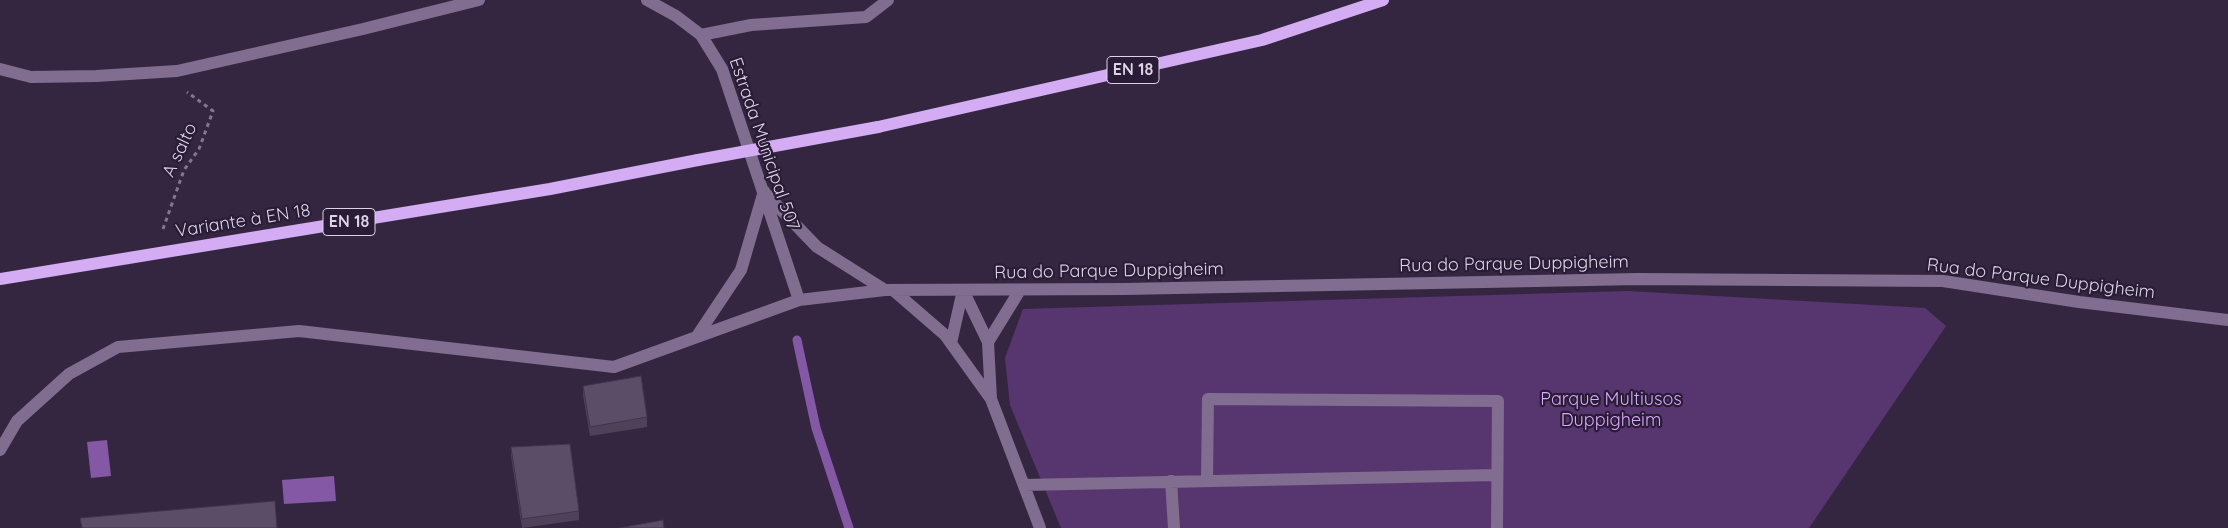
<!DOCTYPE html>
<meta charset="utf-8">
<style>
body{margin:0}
canvas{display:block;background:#342640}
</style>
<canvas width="2228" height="528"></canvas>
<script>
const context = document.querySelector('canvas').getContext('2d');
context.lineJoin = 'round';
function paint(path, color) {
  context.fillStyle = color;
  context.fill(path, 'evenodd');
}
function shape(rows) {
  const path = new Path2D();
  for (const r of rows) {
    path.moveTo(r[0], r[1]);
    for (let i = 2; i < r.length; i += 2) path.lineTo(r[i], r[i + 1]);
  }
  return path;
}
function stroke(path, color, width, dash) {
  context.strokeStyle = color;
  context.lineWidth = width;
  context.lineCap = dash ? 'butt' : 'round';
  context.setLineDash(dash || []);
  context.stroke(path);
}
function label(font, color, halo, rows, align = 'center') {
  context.font = font + ' Quicksand,sans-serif';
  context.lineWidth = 4.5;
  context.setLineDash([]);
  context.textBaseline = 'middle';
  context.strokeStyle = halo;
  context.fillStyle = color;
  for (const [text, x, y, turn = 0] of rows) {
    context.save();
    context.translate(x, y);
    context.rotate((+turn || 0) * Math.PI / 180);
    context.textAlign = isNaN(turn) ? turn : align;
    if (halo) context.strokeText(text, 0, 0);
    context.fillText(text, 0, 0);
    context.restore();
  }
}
const green = shape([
 [1628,291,1925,308,1946,326,1809,528,1061,528,1010,405,1005,358,1023,309]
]);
const water = shape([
 [107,440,111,476,91,478,87,442],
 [334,476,336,501,284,504,282,480]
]);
const stream = shape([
 [797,340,816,428,849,528]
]);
const path = shape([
 [163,229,184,170,199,149,213,111,187,92]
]);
const minor = shape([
 [647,0,676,16,701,35,722,69,799,300],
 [701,35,751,25,866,17,888,0],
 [0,69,31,77,96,76,177,71,363,29,479,0],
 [765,193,817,247,885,290],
 [893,290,945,335,991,399,1040,528],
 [963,290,988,342],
 [697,336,741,270,764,191],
 [951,343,963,290],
 [991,399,988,342,1020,290],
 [0,450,17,421,69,374,118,347,299,331,614,367,799,300,885,290,1124,289,1638,279,1943,281,2079,302,2228,320],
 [1207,480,1208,399,1498,401,1497,528],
 [1171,481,1174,528],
 [1024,485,1497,475]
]);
const major = shape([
 [878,127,1262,40,1383,0],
 [0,279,550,189,698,160]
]);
const majorBridge = shape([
 [698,160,878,127]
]);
const wall = shape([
 [583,386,647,417,647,427,590,436,583,395],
 [511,447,579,511,579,520,522,528,511,456]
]);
const building = shape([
 [641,376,647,417,590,427,583,386,641,376],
 [570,444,579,511,522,519,511,447,570,444],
 [275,501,277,528,82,528,80,518,275,501],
 [663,520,664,528,619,528,663,520]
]);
const shields = [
 [1133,70,52],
 [349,222,52]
];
const shieldNames = [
 ["EN 18",1133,70],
 ["EN 18",349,222]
];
const streetNames = [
 ["Estrada Municipal 507",764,144,71],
 ["A salto",180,150,-65],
 ["Variante à EN 18",243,221,-9],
 ["Rua do Parque Duppigheim",1514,264,-1],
 ["Rua do Parque Duppigheim",1109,271,-1],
 ["Rua do Parque Duppigheim",2041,279,7]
];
const parkNames = [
 ["Parque Multiusos",1611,400],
 ["Duppigheim",1611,421]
];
paint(green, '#573670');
paint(water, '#8458a5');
stroke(stream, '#8458a5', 9);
stroke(path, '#82778d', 3, [4, 4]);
stroke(minor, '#806d90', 12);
stroke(major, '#d3acf3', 12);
stroke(majorBridge, '#d3acf3', 12);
paint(wall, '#4e4159');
paint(building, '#5b4c68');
stroke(building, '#403549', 1);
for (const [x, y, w] of shields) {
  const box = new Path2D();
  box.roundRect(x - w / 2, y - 13.5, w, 27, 4);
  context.fillStyle = '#2a1c36';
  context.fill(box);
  stroke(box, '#dcd4e5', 1);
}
label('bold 16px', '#dcd4e5', null, shieldNames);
label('18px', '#dcd4e5', '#2a1c36', streetNames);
label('18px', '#d7a9fc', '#2a1c36', parkNames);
</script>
